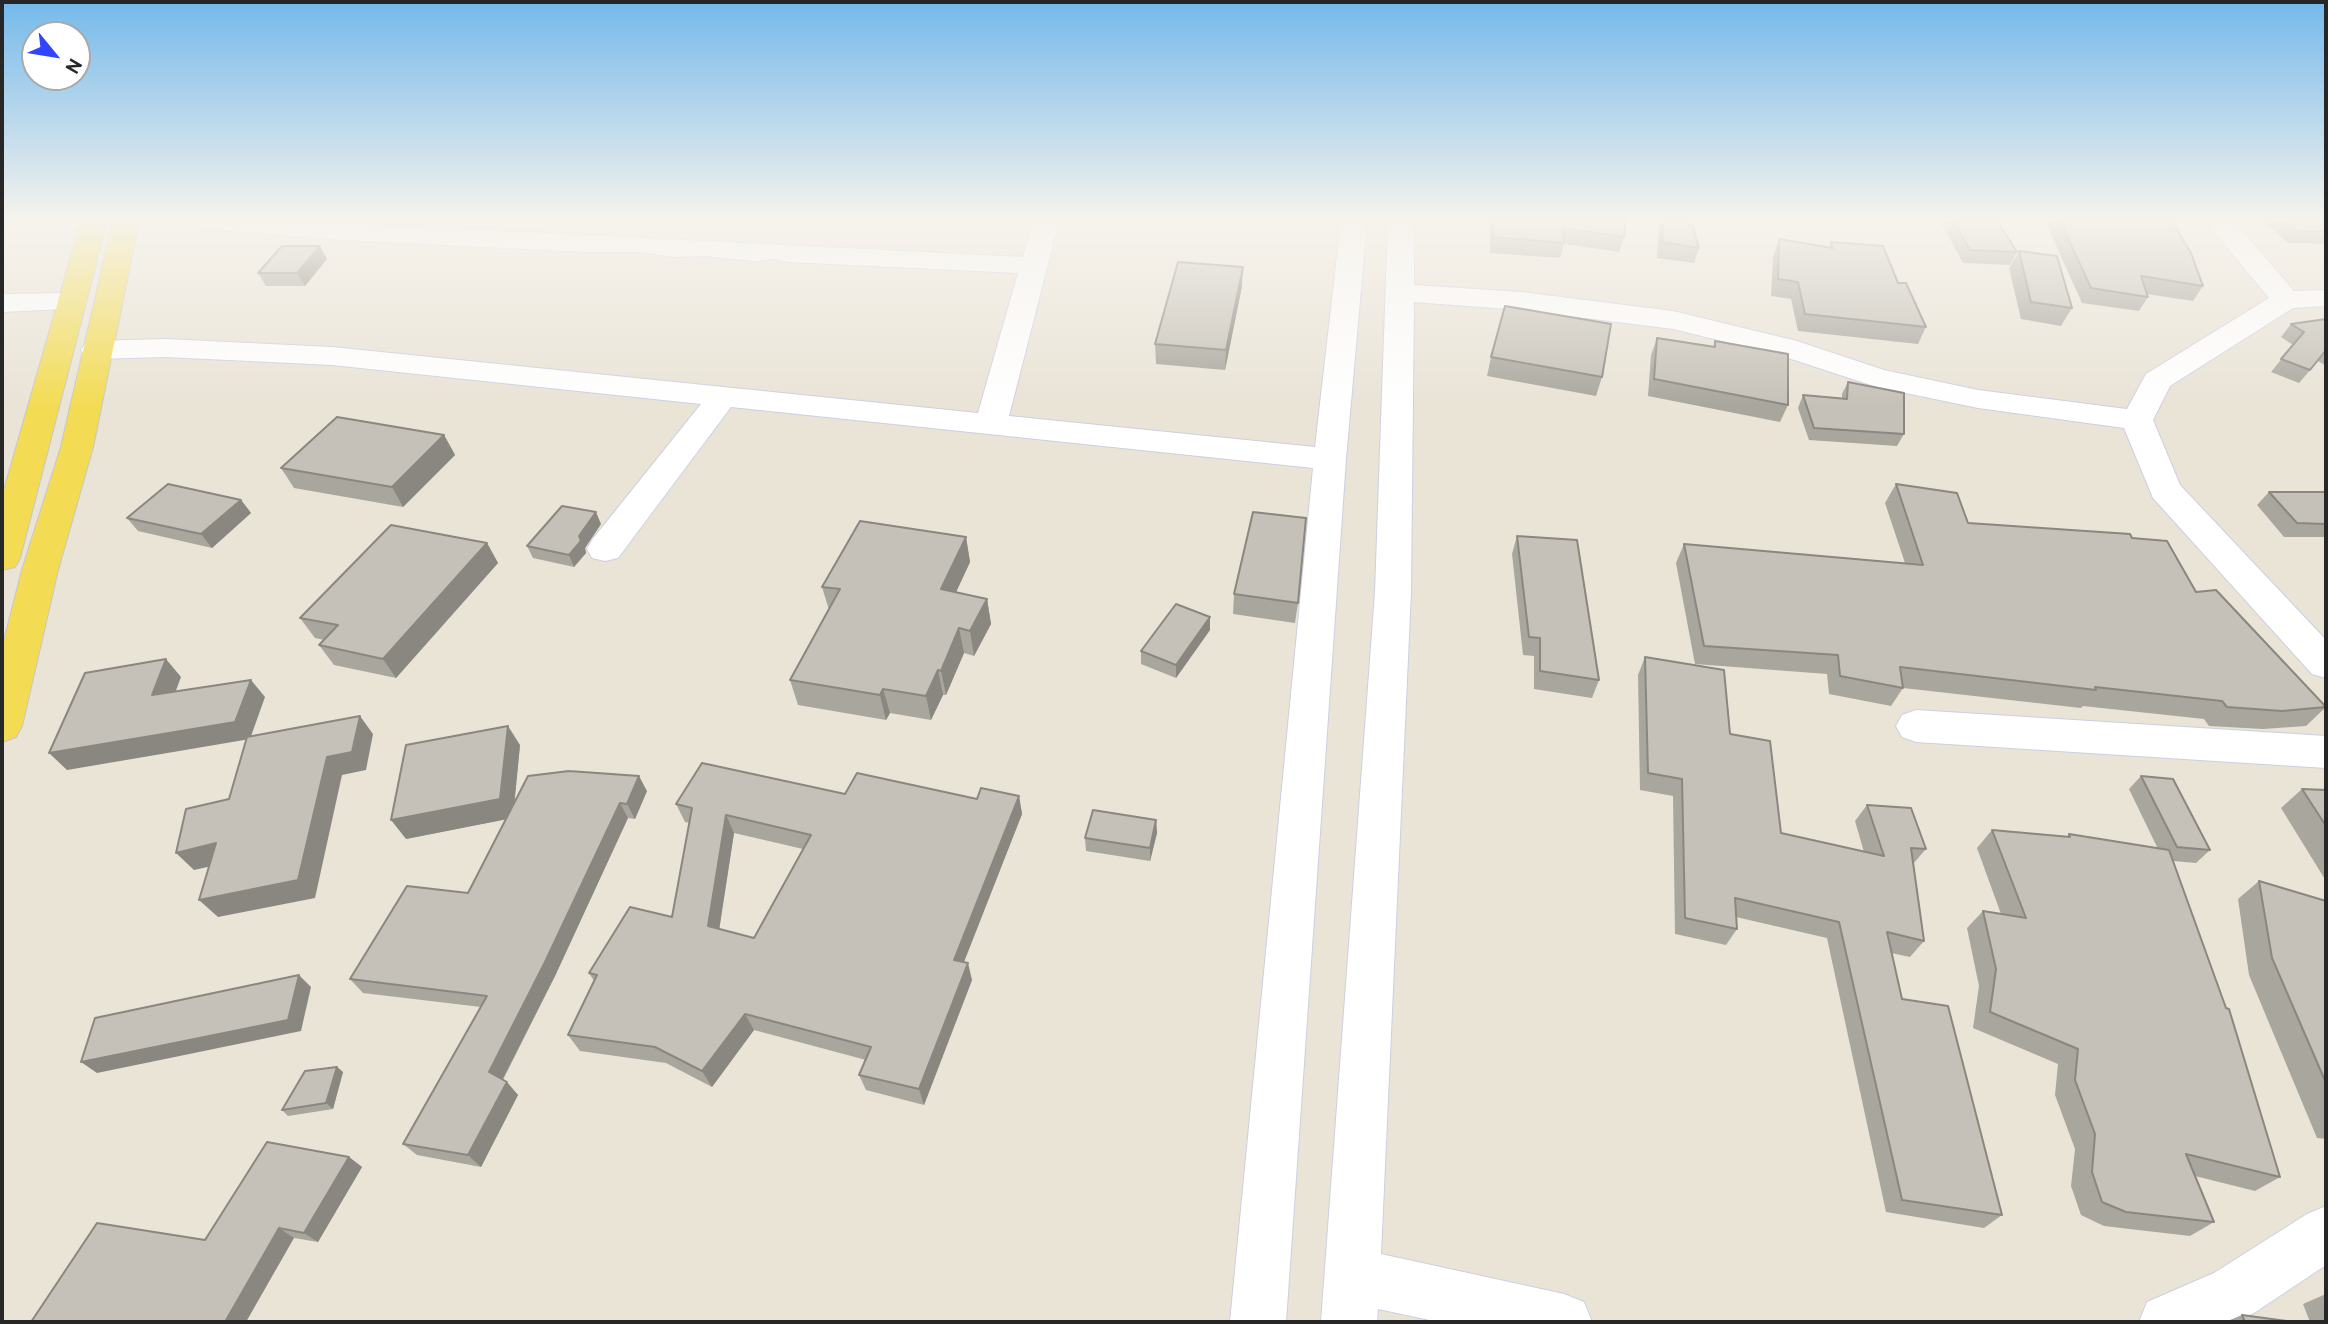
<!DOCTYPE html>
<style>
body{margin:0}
#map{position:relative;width:2328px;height:1324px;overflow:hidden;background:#eae4d7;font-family:Overpass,sans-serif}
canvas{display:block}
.frame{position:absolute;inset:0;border:4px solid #272727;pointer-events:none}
.north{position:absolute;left:21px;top:21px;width:70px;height:70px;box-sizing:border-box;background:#fff;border:2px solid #a9a9a9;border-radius:50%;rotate:120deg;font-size:19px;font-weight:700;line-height:28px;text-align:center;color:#272727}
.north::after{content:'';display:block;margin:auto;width:24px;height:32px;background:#3145fd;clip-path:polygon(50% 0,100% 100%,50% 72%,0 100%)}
</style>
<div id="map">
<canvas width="2328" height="1324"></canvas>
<div class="frame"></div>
<div class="north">N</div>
</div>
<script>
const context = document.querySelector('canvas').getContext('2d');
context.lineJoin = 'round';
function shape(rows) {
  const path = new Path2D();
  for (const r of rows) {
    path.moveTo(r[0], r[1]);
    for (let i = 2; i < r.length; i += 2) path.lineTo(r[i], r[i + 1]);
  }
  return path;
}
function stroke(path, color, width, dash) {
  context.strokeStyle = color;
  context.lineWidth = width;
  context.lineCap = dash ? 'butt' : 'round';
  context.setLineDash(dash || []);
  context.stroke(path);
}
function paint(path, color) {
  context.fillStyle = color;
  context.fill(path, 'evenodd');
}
const minor = shape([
 [189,221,306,221,1023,257,1033,221,1059,221,1009,416,1315,447,1341,221,1367,221,1346,459,1286,1322,1230,1322,1313,468,731,407,618,558,605,561,592,558,587,549,592,540,701,404,332,365,166,357,96,359,85,356,81,350,85,344,96,341,166,339,332,347,978,413,1018,273,789,262,774,259,754,261,706,256,675,257,640,252,586,252,344,240,202,229,193,227,189,221],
 [1388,221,1414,221,1414,285,1521,292,1673,311,1797,341,1884,370,1978,390,2127,409,2146,374,2269,298,2205,221,2234,221,2294,291,2326,290,2326,306,2293,308,2170,386,2153,420,2180,485,2326,640,2326,678,2312,674,2153,498,2124,428,1978,408,1877,387,1776,354,1673,329,1521,310,1414,302,1411,592,1381,1254,1564,1294,1584,1302,1592,1322,1439,1322,1378,1309,1377,1322,1321,1322,1375,592,1388,221],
 [73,293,83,296,87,302,83,308,2,312,2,294,73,293],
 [1916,710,2326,736,2326,768,1916,742,1902,737,1896,726,1902,715,1916,710],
 [2326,1206,2326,1265,2254,1313,2232,1322,2139,1322,2147,1302,2214,1273,2307,1214,2326,1206]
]);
const major = shape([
 [81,221,107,221,20,558,15,567,2,570,2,497,81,221],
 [113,221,139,221,93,447,58,570,22,726,16,737,2,742,2,649,22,570,61,447,113,221]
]);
const wall = shape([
 [1489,221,1626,221,1624,237,1619,252,1564,244,1560,258,1490,253],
 [1659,221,1691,221,1699,248,1694,263,1657,258],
 [1940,221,1997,221,2017,252,2010,265,1963,263],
 [2045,221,2172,221,2203,286,2193,301,2147,294,2148,297,2139,311,2082,303],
 [2263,221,2326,221,2326,244,2288,243],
 [1779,239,1829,247,1831,242,1898,283,1926,327,1918,344,1798,331,1791,299,1771,296,1773,256],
 [2019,251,2072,308,2061,326,2021,319,2009,268],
 [327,259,305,286,266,286,258,273],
 [1242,286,1225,370,1156,364,1155,344],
 [2326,319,2326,366,2318,361,2299,383,2271,372,2293,345,2281,337,2291,324],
 [1657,338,1713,347,1715,341,1788,405,1780,422,1648,396,1651,355],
 [1491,357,1602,377,1596,396,1487,376],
 [1848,382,1904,434,1897,446,1809,440,1798,408,1803,395,1842,398,1842,394],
 [444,435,455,455,403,507,294,488,281,468],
 [1896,484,1968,523,2132,538,2196,592,2326,707,2306,726,2263,729,2209,726,2204,719,2083,706,2081,708,1903,688,1891,706,1829,694,1827,674,1695,664,1676,563,1684,544,1905,563,1885,503],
 [2269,492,2326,492,2326,537,2284,537,2257,505],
 [241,500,251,513,212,548,138,531,127,518],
 [601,524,585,548,586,553,574,567,533,558,527,546],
 [1517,536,1599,680,1592,698,1534,689,1534,656,1523,655,1512,554],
 [966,537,970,562,956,592,987,599,991,624,974,656,964,653,946,695,943,695,931,720,890,713,886,720,798,705,790,680,829,610,822,587],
 [487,543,498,563,396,678,334,665,319,645,324,640,315,638,300,618],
 [1234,594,1298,603,1295,623,1233,614],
 [1210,630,1176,678,1141,664,1141,651],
 [1645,657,1730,734,1781,833,1864,852,1855,821,1867,805,1926,849,1913,864,1924,941,1910,957,1891,953,1902,999,2002,1215,1984,1228,1886,1212,1827,938,1736,917,1737,929,1726,945,1675,934,1673,796,1640,790,1638,675],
 [520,745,514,803,647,791,635,819,628,818,555,976,503,1080,518,1095,481,1167,417,1155,403,1144,481,1007,363,993,350,979,468,893,506,819,406,839],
 [2141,776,2210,850,2196,863,2173,861,2280,1177,2255,1191,2195,1176,2214,1222,2190,1236,2104,1226,2081,1215,2071,1186,2075,1149,2055,1095,2058,1064,1973,1028,1979,986,1967,928,1983,911,2001,914,1977,848,1992,830,2066,837,2069,834,2158,849,2129,789],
 [2302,789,2326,790,2326,881,2281,808],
 [845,794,977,799,1019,796,1022,814,964,962,972,980,924,1105,866,1090,859,1075,866,1060,754,1030,712,1087,666,1063,580,1051,568,1035,594,981,589,973,672,917,690,823,685,822,676,804],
 [734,833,803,849,754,938,719,929],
 [1156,820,1157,833,1150,861,1086,851,1085,838],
 [2259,881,2326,901,2326,1139,2317,1138,2249,975,2238,899],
 [337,1067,343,1072,333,1109,288,1116,282,1110],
 [349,1157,362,1167,318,1242,294,1238,205,1240],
 [2326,1294,2326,1322,2310,1322,2303,1304],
 [2242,1315,2294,1322,2225,1322]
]);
const shadedWall = shape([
 [320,246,327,259,305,286,297,273],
 [1243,267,1242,286,1225,370,1226,350],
 [444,435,455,455,403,507,392,487],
 [241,500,251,513,212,548,201,534],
 [596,512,601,524,585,548,586,553,574,567,569,555,579,536],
 [966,537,970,562,946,614,941,589],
 [487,543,498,563,396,678,383,659],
 [987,599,991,624,974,656,970,631],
 [1210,617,1210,630,1176,678,1176,665],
 [959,628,964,653,946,695,941,671],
 [166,659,181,677,168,712,152,695],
 [938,670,943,695,931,720,926,696],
 [251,680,265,697,250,739,67,770,49,753],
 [883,689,890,713,886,720,880,695],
 [360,716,373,734,366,770,342,775,315,898,218,917,199,900,327,757],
 [508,726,520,745,513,818,406,839,391,820],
 [639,776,647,791,635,819,627,804],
 [1019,796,1022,814,958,977,954,960],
 [620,803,628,818,555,976,500,1084,489,1072],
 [726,815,734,833,717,944,708,926],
 [1156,820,1157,833,1150,861,1150,848],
 [216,843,234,861,194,870,176,853],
 [968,963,972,980,924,1105,919,1089],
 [299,975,311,987,301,1031,97,1073,81,1062],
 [745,1014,754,1030,712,1087,702,1071],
 [337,1067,343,1072,333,1109,326,1103],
 [507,1082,518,1095,481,1167,468,1155],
 [349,1157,362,1167,318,1242,304,1233],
 [279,1228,294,1238,246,1322,225,1322]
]);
const building = shape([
 [1492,221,1626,221,1624,237,1563,228,1564,243,1493,237,1492,221],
 [1663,221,1691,221,1699,248,1662,242,1663,221],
 [1953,221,1997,221,2017,252,1970,250,1953,221],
 [2060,221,2172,221,2191,253,2203,286,2141,276,2148,297,2091,288,2060,221],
 [2287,221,2326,221,2326,231,2297,231,2287,221],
 [1779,239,1833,248,1831,242,1883,246,1898,283,1906,283,1926,327,1805,314,1798,282,1778,279,1779,239],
 [282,246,320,246,297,273,258,273,282,246],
 [2019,251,2057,256,2072,308,2031,302,2019,251],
 [1178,262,1243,267,1226,350,1155,344,1178,262],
 [1505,306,1611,324,1602,377,1491,357,1505,306],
 [2326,319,2326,350,2310,370,2281,359,2304,332,2291,324,2326,319],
 [1657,338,1715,347,1715,341,1788,354,1788,405,1654,379,1657,338],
 [1848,382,1904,393,1904,434,1814,428,1803,395,1847,399,1848,382],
 [337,417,444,435,392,487,281,468,337,417],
 [168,484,241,500,201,534,127,518,168,484],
 [1896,484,1957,493,1968,523,2130,534,2132,538,2167,541,2196,592,2216,590,2326,707,2282,711,2227,707,2222,701,2095,687,2096,690,1900,667,1903,688,1840,676,1838,655,1704,646,1684,544,1923,565,1896,484],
 [2269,492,2326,492,2326,524,2297,523,2269,492],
 [562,506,596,512,579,536,581,541,569,555,527,546,562,506],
 [1253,512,1306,518,1298,603,1234,594,1253,512],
 [860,521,966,537,941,589,987,599,970,631,959,628,941,671,938,670,926,696,883,689,880,695,790,680,840,589,822,587,860,521],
 [391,525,487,543,383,659,319,645,338,625,300,618,391,525],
 [1517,536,1577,540,1599,680,1540,671,1540,638,1529,637,1517,536],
 [1176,604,1210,617,1176,665,1141,651,1176,604],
 [1645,657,1724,670,1730,734,1770,741,1781,833,1884,856,1867,805,1911,808,1926,849,1911,848,1924,941,1887,932,1902,999,1948,1006,2002,1215,1902,1200,1839,922,1735,898,1737,929,1685,918,1682,779,1648,773,1645,657],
 [166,659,152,695,251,680,235,722,49,753,85,673,166,659],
 [360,716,352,752,327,757,298,880,199,900,216,843,176,853,186,809,229,799,247,737,360,716],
 [508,726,500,799,391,820,406,745,508,726],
 [702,763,845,794,857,773,977,799,981,788,1019,796,954,960,968,963,919,1089,859,1075,871,1047,745,1014,702,1071,655,1047,568,1035,597,975,589,973,630,907,672,917,692,808,676,804,702,763],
 [726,815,811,835,754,938,708,926,726,815],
 [569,771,639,776,627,804,620,803,545,962,489,1072,507,1082,468,1155,403,1144,487,996,350,979,407,886,468,893,528,776,569,771],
 [2141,776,2173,779,2210,850,2177,847,2141,776],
 [2302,789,2326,790,2326,826,2302,789],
 [1093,810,1156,820,1150,848,1085,838,1093,810],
 [1992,830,2070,837,2069,834,2169,850,2226,1008,2229,1009,2280,1177,2186,1154,2214,1222,2126,1212,2102,1202,2092,1172,2095,1134,2075,1080,2078,1049,1990,1012,1996,969,1983,911,2026,918,1992,830],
 [2259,881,2326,901,2326,1083,2272,958,2259,881],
 [299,975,288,1020,81,1062,95,1018,299,975],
 [337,1067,326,1103,282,1110,305,1071,337,1067],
 [267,1142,349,1157,304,1233,279,1228,225,1322,31,1322,97,1223,205,1240,267,1142],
 [2242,1315,2294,1322,2245,1322,2242,1315]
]);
stroke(minor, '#cdcfe1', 2);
stroke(major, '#c7c7c7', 2);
paint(minor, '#fff');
paint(major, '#f3dc54');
paint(wall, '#a9a69e');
paint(shadedWall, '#8a8781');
paint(building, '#c5c1b8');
stroke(building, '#8a8781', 2);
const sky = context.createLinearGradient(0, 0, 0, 406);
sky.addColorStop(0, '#74b9eb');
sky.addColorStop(0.54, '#f6f3ed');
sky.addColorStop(1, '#f6f3ed00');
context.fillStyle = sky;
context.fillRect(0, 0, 2328, 406);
</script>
